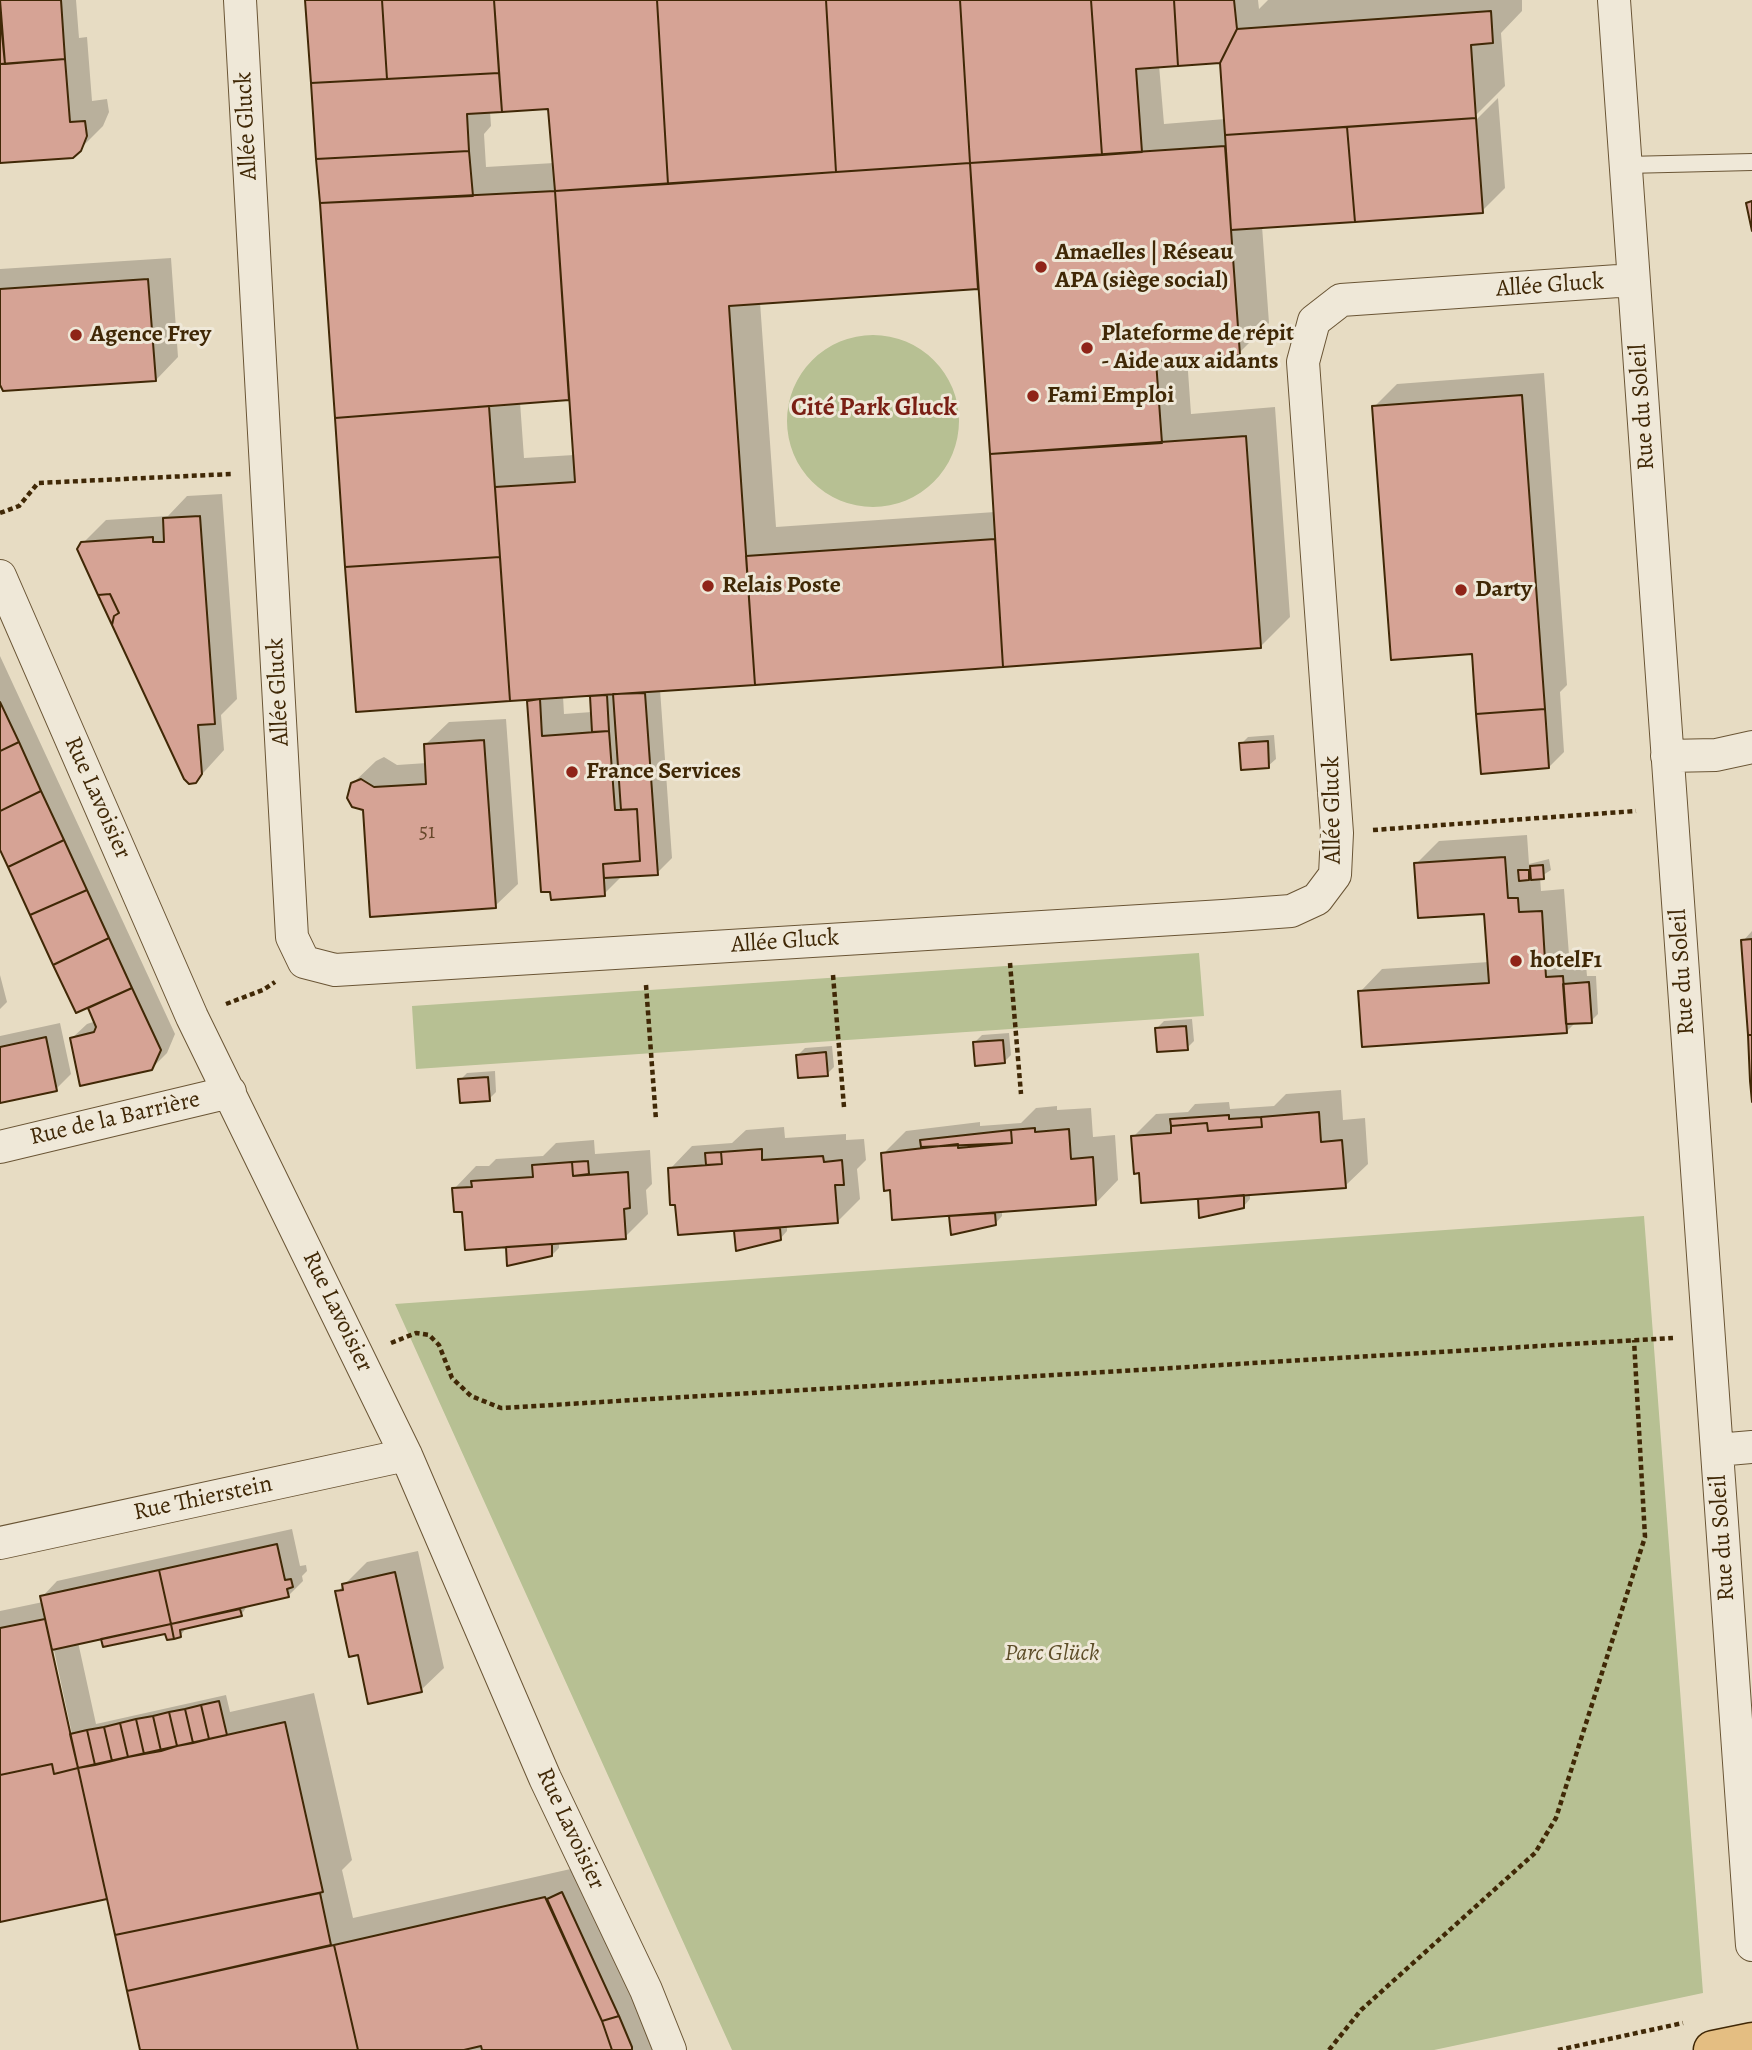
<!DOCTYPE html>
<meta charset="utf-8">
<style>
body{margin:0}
canvas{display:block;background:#e7dcc3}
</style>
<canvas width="1752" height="2050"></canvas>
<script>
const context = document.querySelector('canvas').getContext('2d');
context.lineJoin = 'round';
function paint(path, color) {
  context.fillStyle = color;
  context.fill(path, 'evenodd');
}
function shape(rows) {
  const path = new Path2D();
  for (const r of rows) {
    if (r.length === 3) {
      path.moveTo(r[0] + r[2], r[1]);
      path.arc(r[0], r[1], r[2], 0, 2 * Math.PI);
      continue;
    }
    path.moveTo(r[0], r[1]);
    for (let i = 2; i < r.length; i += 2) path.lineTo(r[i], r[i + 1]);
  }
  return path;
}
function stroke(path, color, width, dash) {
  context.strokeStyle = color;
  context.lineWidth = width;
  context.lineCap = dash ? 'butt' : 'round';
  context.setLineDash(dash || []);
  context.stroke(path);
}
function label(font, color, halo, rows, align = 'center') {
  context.font = font + ' Alegreya,serif';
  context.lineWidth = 6;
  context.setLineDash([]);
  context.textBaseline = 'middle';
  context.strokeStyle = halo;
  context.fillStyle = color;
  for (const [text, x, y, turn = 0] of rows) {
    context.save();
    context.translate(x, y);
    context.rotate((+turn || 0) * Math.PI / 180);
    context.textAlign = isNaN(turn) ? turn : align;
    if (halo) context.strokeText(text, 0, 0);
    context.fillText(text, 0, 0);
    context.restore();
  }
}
const green = shape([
 [873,421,86],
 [1199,953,1204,1016,416,1069,412,1006],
 [1644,1216,1703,1993,1434,2050,732,2050,395,1304]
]);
const shadow = shape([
 [0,0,76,0,79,38,87,37,92,101,107,99,109,112,103,126,80,149,0,161],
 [307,0,1258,0,1259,9,1268,0,1522,0,1522,11,1501,33,1505,86,1474,117,1474,122,1498,98,1505,188,1482,211,1262,226,1269,323,1239,353,1187,357,1191,414,1275,407,1290,617,1260,647,660,689,672,858,657,873,623,875,604,894,552,898,529,701,533,698],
 [1221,61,1225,119,1164,124,1159,65],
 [549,107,554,163,486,167,484,134,491,126,490,111],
 [980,287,995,512,776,527,760,302],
 [571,399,574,455,524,458,520,402],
 [595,693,591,697,592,712,564,714,563,696],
 [171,258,178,357,156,380,0,381,0,269],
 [1544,373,1567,685,1560,692,1564,752,1549,767,1474,652,1374,407,1397,384],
 [222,494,237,699,221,715,224,750,195,782,82,544,106,520,168,516,187,496],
 [0,656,175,1034,167,1053,151,1069,71,1039,87,1024,96,1021,0,843],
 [506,719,518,884,495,906,364,808,352,784,376,761,384,757,397,765,427,763,426,744,449,722],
 [1274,735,1276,759,1268,766,1241,744,1248,737],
 [1527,835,1529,864,1549,859,1551,870,1540,877,1541,891,1564,889,1569,955,1585,954,1587,976,1596,976,1598,1014,1591,1021,1576,1022,1566,1032,1360,992,1382,969,1489,962,1486,912,1416,864,1439,841],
 [1752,931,1752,1075,1743,941],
 [0,975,7,1002,0,1009],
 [1192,1019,1194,1041,1187,1048,1157,1028,1164,1021],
 [60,1023,71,1074,56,1089,0,1101,0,1036],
 [1009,1033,1011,1055,1004,1062,975,1042,982,1035],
 [832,1046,834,1067,827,1074,798,1055,805,1048],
 [495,1071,496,1092,489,1099,460,1080,467,1073],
 [1341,1090,1343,1120,1365,1118,1368,1164,1345,1186,1250,1193,1250,1199,1243,1207,1200,1200,1203,1197,1141,1171,1133,1137,1156,1114,1188,1112,1195,1104,1229,1102,1230,1109,1274,1106,1286,1094],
 [1057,1106,1057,1110,1091,1108,1093,1137,1115,1135,1118,1180,1096,1203,1002,1210,1002,1216,995,1224,952,1232,951,1214,892,1189,883,1154,906,1131,980,1122,980,1126,1021,1123,1036,1108],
 [784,1127,785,1138,846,1134,846,1140,864,1139,866,1160,857,1169,860,1199,837,1222,787,1225,787,1231,780,1239,737,1248,736,1229,677,1203,670,1169,692,1146,732,1143,746,1130],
 [594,1140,595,1154,650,1150,652,1184,646,1190,648,1214,625,1237,559,1242,559,1248,552,1255,508,1248,464,1210,454,1189,476,1166,489,1166,496,1159,543,1156,556,1143],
 [292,1529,300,1566,306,1565,307,1571,302,1576,303,1581,288,1596,248,1605,241,1615,187,1627,180,1636,167,1632,107,1636,78,1642,96,1724,226,1695,230,1712,314,1693,352,1860,342,1870,353,1918,575,1868,632,1991,652,2050,142,2050,108,1897,0,1920,0,1611,43,1602,42,1597,57,1581],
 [48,1641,52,1641,72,1734,69,1737],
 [418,1551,444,1668,421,1690,359,1653,337,1592,367,1562]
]);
const building = shape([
 [0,0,61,0,65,59,5,64,0,0],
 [305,0,382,0,387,79,311,83,305,0],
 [382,0,494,0,499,73,387,79,382,0],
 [494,0,657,0,668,184,555,191,548,109,502,112,494,0],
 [657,0,826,0,836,172,668,184,657,0],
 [826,0,960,0,970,163,836,172,826,0],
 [960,0,1091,0,1102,155,970,163,960,0],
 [1091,0,1174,0,1178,66,1136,69,1142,152,1102,155,1091,0],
 [1174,0,1234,0,1237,29,1220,63,1178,66,1174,0],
 [1491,11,1493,43,1471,45,1476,118,1225,135,1220,63,1237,29,1491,11],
 [0,14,5,64,0,64,0,14],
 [65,59,70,122,85,121,87,136,81,151,73,158,0,163,0,64,65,59],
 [499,73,502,112,467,114,469,151,316,159,311,83,499,73],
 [1476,118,1483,213,1355,222,1347,127,1476,118],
 [1347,127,1355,222,1231,230,1225,135,1347,127],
 [1225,146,1240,355,1156,361,1162,443,990,454,970,163,1225,146],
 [469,151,473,196,320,203,316,159,469,151],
 [970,163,978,289,729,306,755,685,510,701,495,487,575,482,555,191,970,163],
 [555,191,569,400,335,418,320,203,555,191],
 [1752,201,1752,231,1746,203,1752,201],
 [148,279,156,381,3,391,0,385,0,289,148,279],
 [1522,395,1545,709,1476,714,1472,654,1391,660,1372,406,1522,395],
 [489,406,500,557,345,567,335,418,489,406],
 [1246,436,1261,648,1003,667,990,454,1246,436],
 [200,516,215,724,198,725,202,774,196,783,189,784,184,779,112,625,114,616,119,613,110,594,98,595,77,549,81,542,153,537,153,542,164,542,163,518,200,516],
 [995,539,1003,667,755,685,746,556,995,539],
 [500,557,510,701,356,712,345,567,500,557],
 [110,594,119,613,114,616,112,625,98,595,110,594],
 [645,693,658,875,604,878,603,864,640,861,637,809,621,810,613,694,645,693],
 [607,695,609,731,592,732,590,696,607,695],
 [540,699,542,736,609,731,615,810,637,809,640,861,603,864,605,896,551,900,550,892,541,892,527,701,540,699],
 [0,702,19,742,0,751,0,702],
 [1545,709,1549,768,1481,774,1476,714,1545,709],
 [484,740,496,908,370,917,363,810,352,807,347,798,351,783,361,779,374,787,426,784,424,744,484,740],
 [1268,741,1269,768,1241,770,1239,743,1268,741],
 [19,742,41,791,0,811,0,751,19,742],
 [41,791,64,840,8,867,0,850,0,811,41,791],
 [64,840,87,890,30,915,8,867,64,840],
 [1505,857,1508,898,1518,898,1519,912,1542,911,1546,977,1563,976,1567,1033,1362,1047,1358,991,1489,983,1484,914,1418,918,1414,863,1505,857],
 [1543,865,1544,879,1531,880,1530,866,1543,865],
 [1518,870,1529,870,1529,880,1519,881,1518,870],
 [87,890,109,938,53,965,30,915,87,890],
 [109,938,132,988,76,1013,53,965,109,938],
 [1752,939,1752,1035,1748,1035,1741,940,1752,939],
 [1589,982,1592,1023,1566,1024,1563,984,1589,982],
 [132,988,161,1050,152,1070,80,1086,70,1038,94,1032,96,1027,88,1008,132,988],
 [1186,1026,1188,1050,1157,1052,1155,1028,1186,1026],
 [1748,1035,1752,1035,1752,1102,1750,1081,1748,1035],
 [46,1037,57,1091,0,1103,0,1047,46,1037],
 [1003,1040,1005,1063,975,1066,973,1042,1003,1040],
 [826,1052,828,1076,798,1078,796,1055,826,1052],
 [488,1077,490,1101,460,1103,458,1079,488,1077],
 [1319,1112,1321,1142,1342,1140,1346,1188,1141,1203,1139,1173,1134,1174,1131,1136,1171,1133,1171,1126,1207,1123,1208,1131,1262,1127,1261,1117,1319,1112],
 [1229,1115,1229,1119,1261,1117,1262,1127,1208,1131,1207,1123,1171,1126,1170,1119,1229,1115],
 [1035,1128,1035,1132,1069,1129,1071,1159,1093,1157,1096,1205,892,1220,890,1190,884,1191,881,1153,958,1144,958,1148,1012,1143,1011,1130,1035,1128],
 [1011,1130,1012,1143,921,1147,920,1140,1011,1130],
 [762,1149,762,1160,823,1156,824,1162,842,1160,844,1185,835,1185,838,1223,678,1235,675,1205,670,1205,668,1168,722,1164,721,1152,762,1149],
 [721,1152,722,1164,706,1165,705,1153,721,1152],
 [588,1161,589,1174,573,1176,572,1162,588,1161],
 [572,1162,573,1176,628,1172,630,1208,624,1209,626,1239,465,1250,462,1212,454,1212,452,1188,472,1187,471,1181,533,1177,532,1165,572,1162],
 [1244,1195,1244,1208,1199,1218,1198,1199,1244,1195],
 [995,1213,996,1225,951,1235,949,1216,995,1213],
 [780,1228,781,1240,736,1251,734,1231,780,1228],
 [552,1244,552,1256,507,1266,506,1247,552,1244],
 [277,1544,285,1580,291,1579,293,1587,287,1589,289,1597,171,1624,159,1570,277,1544],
 [159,1570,171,1624,52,1650,40,1596,159,1570],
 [395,1572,422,1692,368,1704,358,1655,349,1657,335,1591,343,1590,342,1584,395,1572],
 [240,1609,242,1616,180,1630,181,1637,174,1639,171,1624,240,1609],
 [45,1619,78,1768,54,1774,52,1764,0,1775,0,1628,45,1619],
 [171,1624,174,1639,167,1640,165,1634,103,1647,101,1639,171,1624],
 [219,1701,227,1735,209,1739,201,1705,219,1701],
 [201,1705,209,1739,193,1743,185,1709,201,1705],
 [185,1709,193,1743,177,1746,169,1712,185,1709],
 [169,1712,177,1746,161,1751,153,1716,169,1712],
 [153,1716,161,1751,144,1754,136,1719,153,1716],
 [136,1719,144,1754,128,1757,120,1723,136,1719],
 [285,1722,323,1892,115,1935,78,1768,285,1722],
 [120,1723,128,1757,112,1761,104,1727,120,1723],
 [104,1727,112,1761,95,1765,87,1730,104,1727],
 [87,1730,95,1765,78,1768,70,1734,87,1730],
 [52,1764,54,1774,78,1768,107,1899,0,1922,0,1775,52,1764],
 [562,1892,618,2014,619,2016,602,2021,547,1899,562,1892],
 [320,1893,331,1945,127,1991,115,1935,320,1893],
 [545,1897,602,2021,612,2050,482,2050,481,2046,464,2050,358,2050,334,1945,545,1897],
 [334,1945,358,2050,140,2050,127,1991,334,1945],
 [619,2016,632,2047,632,2050,612,2050,602,2021,619,2016]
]);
const path = shape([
 [0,513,19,506,38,483,231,474],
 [1373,830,1636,811],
 [1010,963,1021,1094],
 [833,975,844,1107],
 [646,985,656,1120],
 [226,1004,263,990,275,982],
 [391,1343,416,1333,429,1335,439,1345,452,1378,471,1396,501,1408,1673,1338],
 [1329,2050,1361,2010,1535,1853,1556,1818,1645,1537,1634,1340],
 [1558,2050,1683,2023]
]);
const lane = shape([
 [1626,165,1752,162]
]);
const street = shape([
 [240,0,292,937,304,962,335,970,1223,916,1291,911,1317,899,1335,875,1337,833,1303,362,1314,321,1341,300,1633,280],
 [1614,0,1752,1945],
 [0,576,192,1017,406,1455,545,1778,646,1990,670,2050],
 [1667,756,1716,755,1752,747],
 [0,1147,230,1092],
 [1717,1450,1752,1447],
 [0,1543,406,1455]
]);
const primary = shape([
 [1713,2050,1752,2042]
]);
const markers = [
 [1041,267,7,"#8f2418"],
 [76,335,7,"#8f2418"],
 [1087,348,7,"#8f2418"],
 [1033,396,7,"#8f2418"],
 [708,586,7,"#8f2418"],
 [1461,590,7,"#8f2418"],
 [572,772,7,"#8f2418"],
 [1516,961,7,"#8f2418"]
];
const numberNames = [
 ["51",427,833]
];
const streetNames = [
 ["Allée Gluck",247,126,-93],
 ["Allée Gluck",1550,286,-4],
 ["Rue du Soleil",1643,407,-94],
 ["Allée Gluck",279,692,-93],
 ["Rue Lavoisier",97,798,66],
 ["Allée Gluck",1333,810,-91],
 ["Allée Gluck",785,942,-4],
 ["Rue du Soleil",1683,972,-94],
 ["Rue de la Barrière",115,1119,-13],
 ["Rue Lavoisier",337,1312,64],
 ["Rue Thierstein",203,1499,-12],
 ["Rue du Soleil",1723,1538,-94],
 ["Rue Lavoisier",570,1829,65]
];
const poiNames = [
 ["Amaelles | Réseau",1055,253],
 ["APA (siège social)",1055,281],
 ["Plateforme de répit",1101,334],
 ["- Aide aux aidants",1101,362],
 ["Agence Frey",90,335],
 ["Fami Emploi",1047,396],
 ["Relais Poste",722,586],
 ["Darty",1475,590],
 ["France Services",586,772],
 ["hotelF1",1530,961]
];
const parkNames = [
 ["Parc Glück",1052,1654]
];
const neighbourhoodNames = [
 ["Cité Park Gluck",874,409]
];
paint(green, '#b7c093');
paint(shadow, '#0003');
paint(building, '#d6a395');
stroke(building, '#402806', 2);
stroke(lane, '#6a5535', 18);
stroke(street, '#6a5535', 34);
stroke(primary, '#402806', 41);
stroke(path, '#402806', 4.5, [5, 3.5]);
stroke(lane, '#efe8d8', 16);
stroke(street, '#efe8d8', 32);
stroke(primary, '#e4be82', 38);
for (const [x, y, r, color] of markers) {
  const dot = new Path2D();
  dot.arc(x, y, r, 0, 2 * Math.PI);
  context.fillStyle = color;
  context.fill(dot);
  stroke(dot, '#efe8d8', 2.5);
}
label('21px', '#66472a', null, numberNames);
label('24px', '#402806', '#efe8d8', streetNames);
label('bold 24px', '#402806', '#efe8d8', poiNames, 'left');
label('italic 24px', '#5e4e29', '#efe8d8', parkNames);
label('bold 26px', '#7a1f14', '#efe8d8', neighbourhoodNames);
</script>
